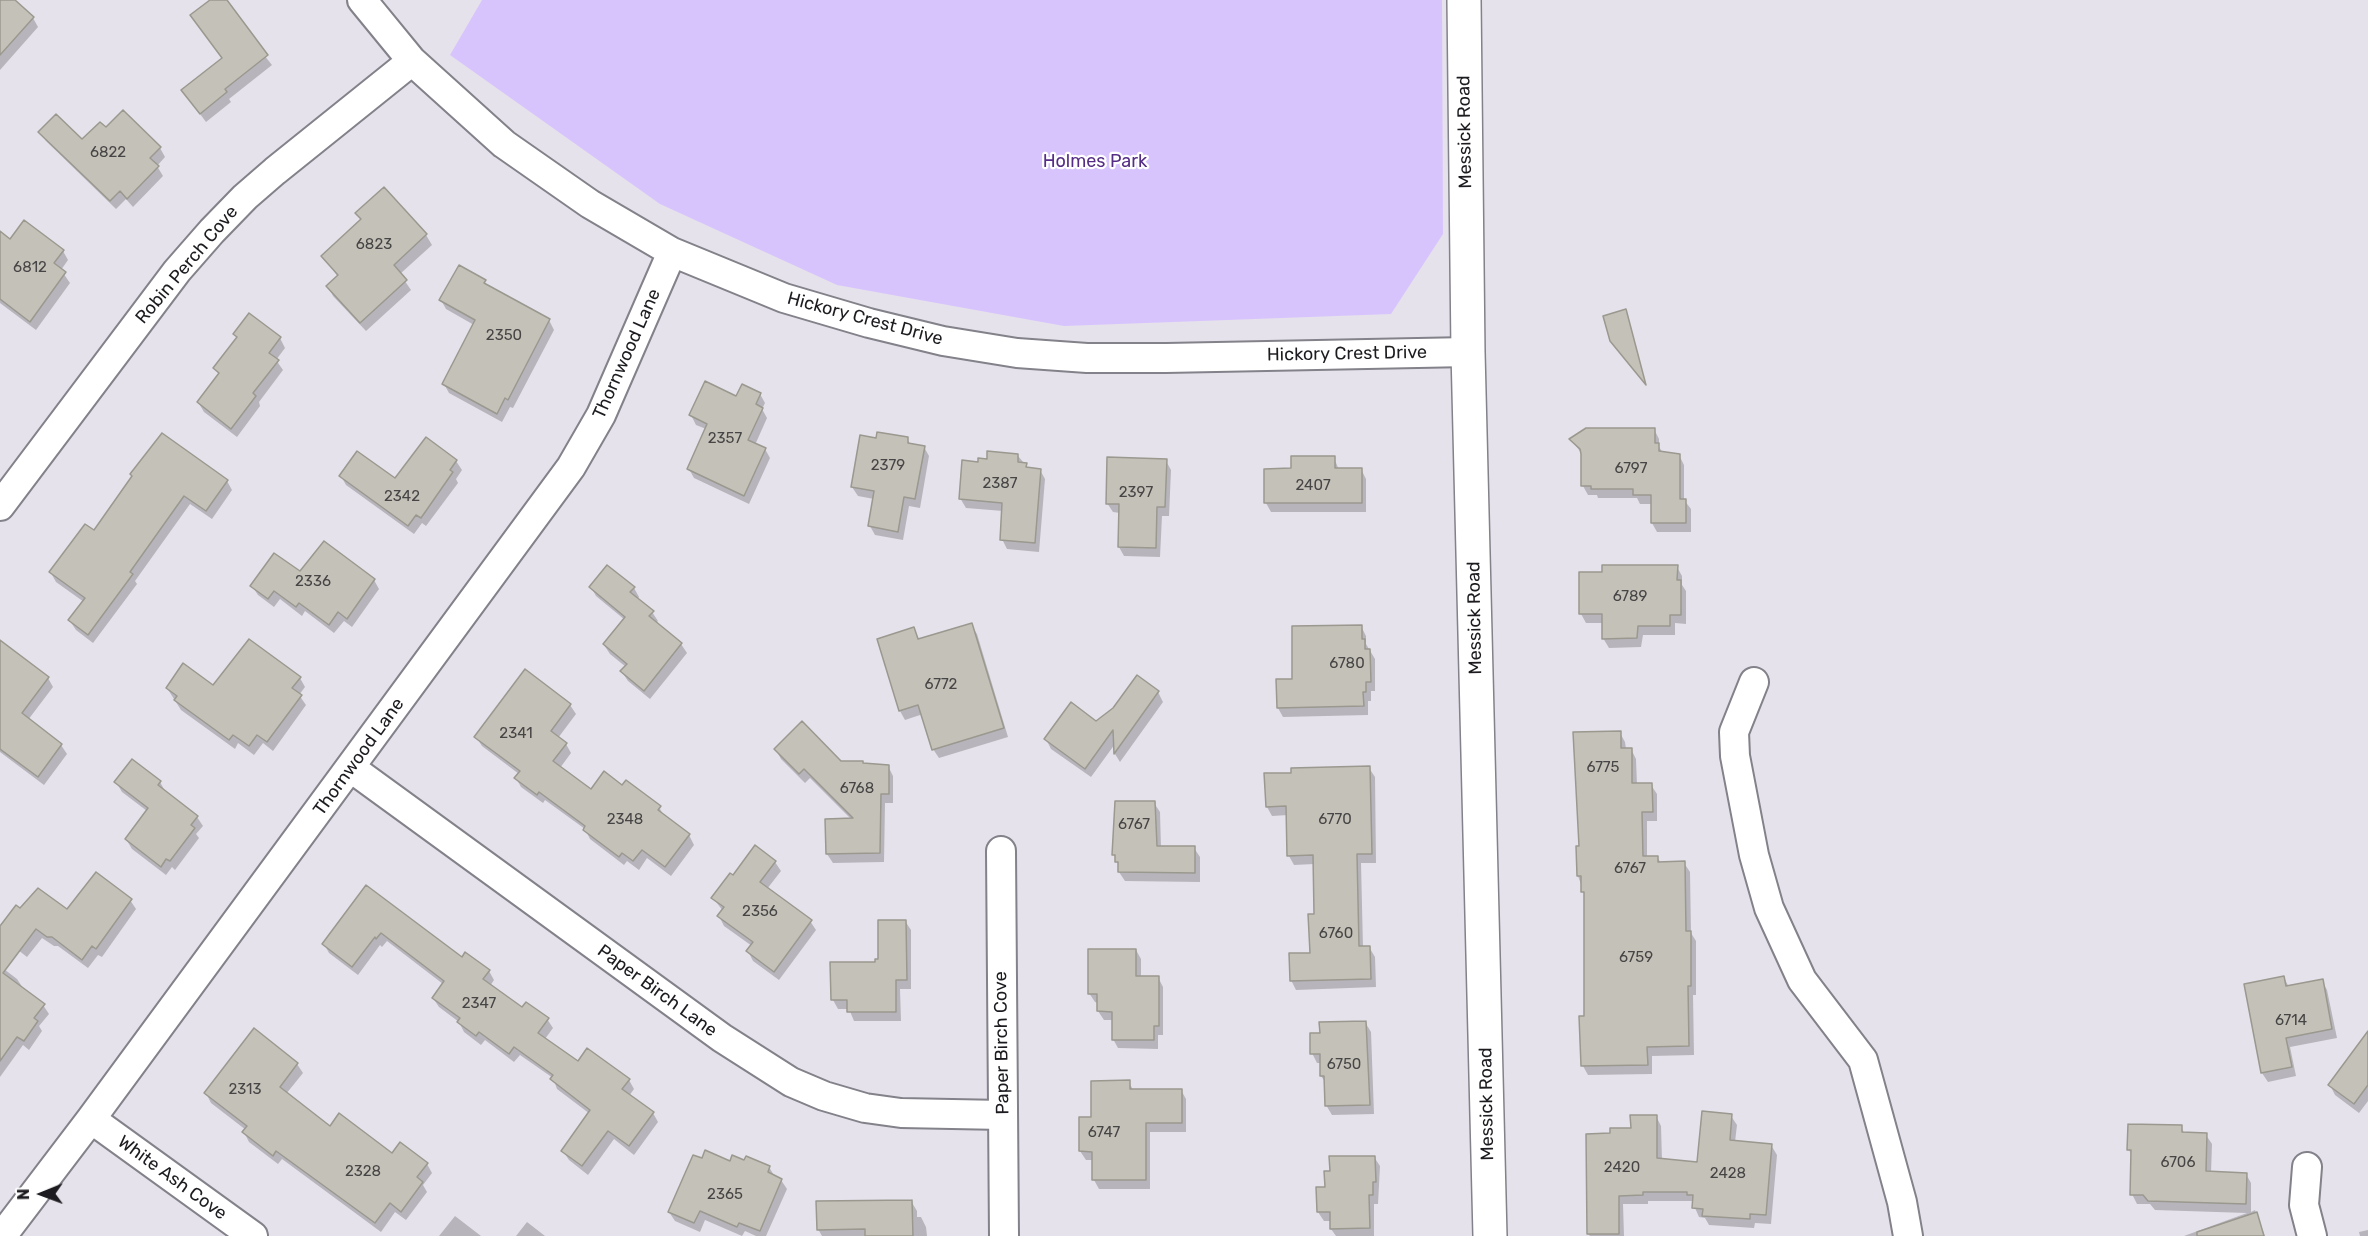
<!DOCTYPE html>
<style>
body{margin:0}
#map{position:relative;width:2368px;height:1236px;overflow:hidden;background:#e5e2eb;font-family:Rubik,sans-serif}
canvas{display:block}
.north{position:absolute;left:12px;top:1164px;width:60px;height:60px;-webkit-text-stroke:4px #fff;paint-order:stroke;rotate:269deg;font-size:16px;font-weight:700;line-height:24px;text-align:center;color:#1d1b1f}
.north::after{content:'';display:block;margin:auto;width:21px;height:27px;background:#1d1b1f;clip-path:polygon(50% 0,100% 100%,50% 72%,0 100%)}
</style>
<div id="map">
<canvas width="2368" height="1236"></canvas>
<div class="north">N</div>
</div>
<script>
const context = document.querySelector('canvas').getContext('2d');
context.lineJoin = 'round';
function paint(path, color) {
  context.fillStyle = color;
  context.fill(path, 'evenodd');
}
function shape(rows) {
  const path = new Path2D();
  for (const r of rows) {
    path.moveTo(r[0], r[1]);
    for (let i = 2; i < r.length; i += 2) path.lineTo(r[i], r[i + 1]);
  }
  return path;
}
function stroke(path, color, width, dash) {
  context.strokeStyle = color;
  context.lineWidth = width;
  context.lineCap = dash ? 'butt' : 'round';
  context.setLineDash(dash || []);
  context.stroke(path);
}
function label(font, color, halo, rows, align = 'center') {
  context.font = font + ' Rubik,sans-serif';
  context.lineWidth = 4.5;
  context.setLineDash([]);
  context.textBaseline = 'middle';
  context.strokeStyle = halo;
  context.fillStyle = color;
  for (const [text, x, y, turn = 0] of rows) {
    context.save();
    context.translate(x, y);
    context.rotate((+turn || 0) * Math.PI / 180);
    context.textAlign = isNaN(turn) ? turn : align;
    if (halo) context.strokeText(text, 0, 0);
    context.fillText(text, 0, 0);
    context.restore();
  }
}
const green = shape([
 [482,0,1442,0,1443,234,1391,314,1064,326,837,285,660,204,450,55]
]);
const shadow = shape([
 [0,0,13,0,33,18,38,27,0,70],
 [212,0,220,0,272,65,229,99,231,102,206,122,183,91,223,59,192,16],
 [106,130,160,148,165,157,157,166,163,176,133,207,126,199,116,209,46,141,40,132,82,142],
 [384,189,426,235,432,245,400,274,411,290,366,331,333,296,328,286,338,277,323,256,361,221,357,213],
 [0,233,11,241,63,251,68,260,61,270,70,283,36,330,0,303],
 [484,281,488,287,549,320,554,330,513,408,510,407,502,422,449,393,444,384,474,325,446,309,441,300],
 [235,335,280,338,285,348,276,360,283,370,259,402,260,406,237,437,204,412,198,402,219,375,215,368,237,339],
 [760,394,765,403,762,409,767,418,755,445,765,449,770,458,749,504,694,478,689,469,706,429,696,425,691,415,737,398],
 [1654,429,1659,439,1659,447,1663,453,1679,455,1684,465,1684,500,1691,509,1691,532,1657,532,1652,523,1652,504,1640,504,1637,498,1598,498,1597,495,1588,495,1583,486,1583,455,1571,440],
 [162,435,227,481,232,490,212,519,190,504,135,581,137,584,93,643,76,630,70,621,84,602,56,582,51,573,95,533],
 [907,439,911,445,924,447,929,456,920,508,909,506,903,540,875,535,870,526,874,499,858,496,852,487,877,440],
 [1018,456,1029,469,1040,470,1045,479,1039,552,1007,549,1002,539,1003,511,966,508,960,498,979,464],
 [1334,458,1339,470,1361,469,1366,479,1366,512,1271,512,1266,503,1292,470],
 [456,461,462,470,456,479,458,483,426,526,422,523,414,534,346,485,341,476,396,481],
 [1166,461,1171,470,1169,516,1162,516,1160,557,1124,556,1119,547,1120,513,1113,512,1107,503],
 [1677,567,1682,576,1682,585,1686,591,1686,624,1675,623,1675,635,1643,635,1641,647,1609,648,1603,638,1603,623,1586,623,1581,614,1604,574],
 [300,574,374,580,379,589,352,627,344,621,334,633,305,611,302,616,280,599,274,607,258,595,252,586],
 [591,587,634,588,639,597,637,600,652,612,658,621,656,623,681,644,687,653,650,699,628,681,622,672,626,667,610,654,604,645,625,620,596,596],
 [971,625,977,634,1008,737,939,758,933,749,923,714,905,720,900,711,914,629,920,641],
 [1361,626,1366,636,1366,644,1375,659,1375,691,1371,691,1371,701,1368,701,1368,715,1283,717,1278,708],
 [0,655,48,678,53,687,28,720,61,745,67,754,44,785,0,752],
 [525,671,570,705,576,714,558,738,566,744,571,753,560,768,591,791,622,787,659,807,665,818,689,835,694,845,671,876,647,858,639,870,627,861,624,865,590,839,585,829,545,800,543,803,521,787,516,778,519,774,482,746,476,737],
 [300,678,305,687,299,695,306,705,273,751,263,743,254,755,238,743,235,749,181,710,167,688,214,687],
 [1158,692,1163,702,1120,762,1115,754,1115,744,1091,777,1051,749,1046,739,1096,723],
 [1620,733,1625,742,1626,749,1631,749,1636,759,1637,785,1651,785,1657,794,1657,821,1647,821,1647,857,1657,857,1661,863,1684,863,1690,872,1691,933,1696,941,1696,995,1693,995,1694,1055,1652,1056,1652,1074,1588,1075,1583,1066,1585,1018,1586,898,1578,876,1581,847],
 [776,750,840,763,888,766,893,776,893,803,885,803,884,862,833,863,827,854,852,820,810,778,805,783,781,759],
 [1369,768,1375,777,1376,863,1361,863,1363,948,1369,947,1375,957,1376,987,1296,990,1291,980,1311,954,1316,915,1314,864,1294,865,1289,856,1288,815,1272,816,1267,807],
 [116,782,160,782,165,791,197,817,203,826,196,834,199,838,175,870,172,867,166,875,132,849,126,839,147,811,122,792],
 [1154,803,1160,812,1161,848,1194,848,1200,857,1200,882,1125,881,1119,872,1119,865,1114,855],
 [775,862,781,871,767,889,810,921,816,930,779,980,753,961,748,951,752,946,724,926,719,916,723,911,713,898,733,878],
 [366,887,462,959,489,971,494,980,490,986,522,1009,547,1019,553,1028,545,1039,578,1063,629,1080,634,1089,629,1096,653,1113,658,1122,634,1155,614,1139,588,1175,569,1160,563,1151,590,1114,557,1089,553,1078,520,1055,514,1062,485,1040,481,1045,464,1032,459,1022,439,1007,433,998,443,984,387,941,382,947,380,945,358,975,329,953,324,944],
 [130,900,136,909,102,957,98,955,88,968,58,946,54,946,42,938,27,957,4,939,0,932,0,928,68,911],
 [905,921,911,930,911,989,900,989,901,1021,854,1021,849,1009,838,1009,833,1000,877,963],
 [1136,950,1141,959,1141,977,1158,977,1163,987,1163,1035,1158,1035,1158,1049,1118,1048,1113,1039,1113,1020,1104,1020,1098,1011,1098,1003,1095,1002,1089,993],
 [0,966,17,979,23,988,43,1005,49,1014,39,1026,42,1031,29,1050,23,1045,0,1077],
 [2284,978,2289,987,2322,981,2327,990,2337,1038,2290,1047,2296,1076,2268,1082,2262,1073],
 [1365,1022,1371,1032,1374,1114,1332,1115,1326,1105,1326,1083,1321,1076,1321,1063,1317,1063,1312,1053,1322,1034],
 [2368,1034,2368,1101,2359,1113,2335,1095,2330,1085],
 [297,1064,303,1073,286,1094,330,1128,393,1155,427,1164,432,1173,423,1185,427,1192,406,1220,395,1212,381,1232,282,1159,278,1164,249,1142,244,1132,246,1130,211,1103,206,1093],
 [1129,1082,1133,1090,1181,1090,1186,1099,1186,1132,1150,1132,1150,1189,1099,1189,1094,1180,1093,1160,1086,1160,1080,1151,1093,1119],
 [1656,1116,1661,1126,1662,1160,1699,1164,1731,1116,1737,1125,1735,1142,1771,1145,1777,1155,1771,1224,1755,1223,1754,1228,1709,1225,1705,1218,1699,1217,1692,1201,1648,1201,1648,1204,1623,1204,1624,1236,1590,1236,1588,1234,1611,1135,1632,1129],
 [2181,1127,2185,1134,2206,1135,2212,1144,2211,1173,2246,1174,2251,1183,2251,1212,2255,1210,2265,1236,2184,1236,2247,1213,2155,1210,2150,1204,2137,1204,2132,1194,2132,1156,2129,1150],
 [1374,1157,1380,1166,1378,1204,1374,1204,1374,1236,1336,1236,1331,1229,1331,1221,1324,1221,1318,1212,1331,1172],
 [769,1167,775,1177,781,1180,787,1189,766,1236,756,1236,745,1231,742,1236,705,1220,700,1232,675,1221,669,1212],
 [911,1201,917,1211,917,1217,921,1217,926,1227,927,1236,822,1236,818,1229],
 [455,1216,481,1236,439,1236],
 [527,1222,545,1236,516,1236],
 [2368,1230,2368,1236,2360,1236,2359,1232]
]);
const building = shape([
 [0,0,15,0,34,17,0,55,0,0],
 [210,0,227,0,268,55,225,89,227,92,200,114,181,90,222,58,190,15,210,0],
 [123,110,161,147,150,158,159,166,127,199,120,191,110,201,38,132,56,114,82,139,100,122,106,127,123,110],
 [384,187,427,234,394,265,407,280,360,323,326,286,338,275,321,256,361,219,355,213,384,187],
 [24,220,64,250,54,263,66,272,30,322,0,299,0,231,10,239,24,220],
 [459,265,486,280,484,283,550,319,508,400,505,398,497,414,442,384,475,320,439,300,459,265],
 [1626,309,1646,385,1610,341,1603,316,1626,309],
 [249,313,281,337,269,353,279,360,253,393,256,396,231,429,197,402,219,373,213,368,237,337,233,334,249,313],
 [705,381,736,396,742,384,761,393,756,404,763,408,748,440,766,448,744,496,687,469,707,424,689,415,705,381],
 [1586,428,1655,428,1655,443,1659,443,1659,451,1680,454,1680,499,1686,499,1686,523,1651,523,1651,495,1633,495,1633,489,1591,489,1591,486,1581,486,1581,454,1580,449,1569,439,1586,428],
 [877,432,908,437,908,443,925,446,915,499,904,497,898,532,868,526,874,491,851,487,860,435,876,438,877,432],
 [162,433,228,480,206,511,184,496,130,572,133,574,88,635,68,620,85,598,49,572,85,524,94,530,132,476,130,474,162,433],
 [426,437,457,460,450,470,453,472,421,518,416,515,408,526,339,476,357,451,395,478,426,437],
 [987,451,1018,454,1018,462,1027,463,1026,467,1041,469,1035,543,1000,540,1002,503,959,499,962,460,978,462,978,458,987,459,987,451],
 [1291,456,1335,456,1335,468,1362,468,1362,503,1264,503,1264,469,1291,468,1291,456],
 [1107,457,1167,459,1165,507,1157,507,1156,548,1118,547,1119,504,1106,504,1107,457],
 [324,541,375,579,347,619,338,612,329,625,299,603,296,607,274,591,268,599,250,586,274,553,300,571,324,541],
 [607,565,635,587,630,592,654,611,649,616,682,643,644,691,620,671,627,664,603,644,625,617,589,587,607,565],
 [1602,565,1678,565,1677,580,1681,580,1681,615,1670,615,1670,626,1638,626,1637,638,1602,639,1602,614,1579,614,1579,572,1602,572,1602,565],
 [972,623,1004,728,932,750,918,705,899,711,877,639,914,627,918,639,972,623],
 [1362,625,1362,639,1365,639,1365,649,1370,649,1371,682,1366,682,1366,692,1363,692,1364,706,1277,708,1276,679,1292,679,1292,626,1362,625],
 [249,639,301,677,292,688,302,695,267,742,257,735,249,746,233,735,229,740,174,700,177,696,166,688,183,663,213,685,249,639],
 [0,640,49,677,22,713,62,744,38,777,0,749,0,640],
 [525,669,571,704,551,731,567,743,553,761,591,789,604,771,622,785,626,780,661,806,658,810,690,834,665,867,642,850,633,861,622,853,619,857,583,830,585,826,539,792,537,795,514,778,520,771,474,737,525,669],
 [1137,675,1159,691,1114,754,1113,730,1085,769,1044,739,1071,702,1096,721,1113,708,1137,675],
 [802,721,841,761,863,761,863,763,889,765,889,794,881,794,880,853,826,854,825,819,853,818,804,769,799,774,774,749,802,721],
 [1621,731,1621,748,1632,748,1632,783,1652,783,1653,812,1642,812,1643,856,1658,856,1658,862,1685,861,1686,931,1691,931,1691,986,1688,986,1689,1046,1647,1047,1648,1065,1581,1066,1579,1016,1584,1016,1584,892,1581,892,1581,876,1577,876,1576,846,1579,846,1573,732,1621,731],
 [132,759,161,781,158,785,198,816,191,825,195,828,170,861,166,859,161,867,125,839,148,808,114,782,132,759],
 [1370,766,1372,854,1357,854,1359,946,1370,946,1371,979,1290,981,1289,953,1310,953,1308,914,1314,914,1313,855,1287,856,1286,806,1266,807,1264,773,1291,773,1291,768,1370,766],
 [1115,801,1155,801,1157,846,1195,846,1195,873,1118,872,1118,862,1115,862,1115,855,1112,855,1115,801],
 [755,845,776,861,760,882,812,920,774,972,746,951,753,942,717,916,724,907,711,898,730,873,733,875,755,845],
 [96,872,132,899,96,949,92,946,82,960,52,937,47,937,36,929,3,973,45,1004,34,1018,38,1021,24,1041,17,1037,0,1061,0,926,16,905,20,908,38,888,67,909,96,872],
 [366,885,462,957,465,952,490,970,483,979,522,1007,526,1002,549,1018,538,1033,578,1061,587,1048,630,1079,622,1089,654,1112,629,1146,608,1131,582,1166,561,1151,590,1110,550,1079,553,1075,514,1047,509,1054,479,1032,476,1036,457,1022,460,1018,432,998,444,981,381,933,376,939,375,937,352,967,322,944,366,885],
 [878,920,906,920,907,980,896,980,896,1012,847,1012,847,1000,831,1000,830,962,875,962,875,959,878,959,878,920],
 [1088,949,1136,949,1136,976,1159,976,1159,1026,1154,1026,1154,1040,1112,1040,1112,1012,1097,1011,1097,994,1088,994,1088,949],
 [2284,976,2286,986,2323,979,2332,1029,2286,1038,2292,1067,2261,1073,2244,984,2284,976],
 [1366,1021,1370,1105,1325,1106,1324,1076,1320,1076,1320,1054,1310,1054,1310,1033,1320,1033,1319,1022,1366,1021],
 [254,1028,298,1063,280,1087,330,1126,339,1113,392,1153,400,1142,428,1163,417,1177,423,1182,401,1212,390,1203,375,1223,276,1151,273,1156,242,1132,247,1126,204,1093,254,1028],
 [2368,1031,2368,1085,2354,1104,2328,1085,2368,1031],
 [1130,1080,1130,1089,1182,1089,1182,1123,1146,1123,1146,1180,1092,1180,1092,1152,1079,1151,1079,1117,1091,1117,1091,1081,1130,1080],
 [1702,1111,1732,1114,1730,1140,1772,1144,1766,1215,1750,1214,1750,1219,1702,1216,1703,1209,1692,1208,1693,1195,1687,1195,1687,1192,1643,1192,1643,1195,1619,1196,1619,1234,1587,1234,1586,1134,1610,1133,1610,1128,1631,1128,1630,1115,1657,1115,1657,1158,1697,1162,1702,1111],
 [2128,1124,2182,1125,2182,1132,2207,1133,2206,1171,2247,1173,2246,1204,2148,1201,2143,1195,2130,1195,2131,1150,2127,1150,2128,1124],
 [705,1150,730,1161,732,1155,744,1160,746,1156,770,1166,768,1172,782,1179,760,1231,739,1223,737,1227,700,1211,694,1223,668,1212,693,1155,702,1158,705,1150],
 [1329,1156,1375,1156,1376,1182,1373,1182,1373,1195,1369,1195,1370,1228,1330,1229,1330,1212,1317,1212,1316,1187,1325,1187,1324,1171,1330,1171,1329,1156],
 [912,1200,913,1236,865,1236,865,1229,817,1230,816,1201,912,1200],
 [2257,1212,2264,1236,2197,1236,2197,1232,2257,1212]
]);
const street = shape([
 [362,0,412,61,504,144,590,204,672,252,784,298,869,323,943,341,1017,353,1087,358,1166,358,1468,352],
 [0,506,177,271,212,231,245,197,275,171,412,61],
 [1754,682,1734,732,1735,756,1754,855,1769,908,1802,980,1863,1060,1902,1202,1908,1236],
 [351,768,722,1038,791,1082,824,1096,865,1108,901,1113,1003,1115],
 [1001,851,1004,1236],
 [91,1119,253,1236],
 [2307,1167,2304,1205,2312,1236],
 [2,1236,91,1119,571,467,601,415,672,252]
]);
const secondary = shape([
 [1464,0,1468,352,1490,1236]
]);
const numberNames = [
 ["6822",108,153],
 ["6823",374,245],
 ["6812",30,268],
 ["2350",504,336],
 ["2357",725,439],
 ["2379",888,466],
 ["6797",1631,469],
 ["2387",1000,484],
 ["2407",1313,486],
 ["2397",1136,493],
 ["2342",402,497],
 ["2336",313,582],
 ["6789",1630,597],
 ["6780",1347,664],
 ["6772",941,685],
 ["2341",516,734],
 ["6775",1603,768],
 ["6768",857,789],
 ["2348",625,820],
 ["6770",1335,820],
 ["6767",1134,825],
 ["6767",1630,869],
 ["2356",760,912],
 ["6760",1336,934],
 ["6759",1636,958],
 ["2347",479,1004],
 ["6714",2291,1021],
 ["6750",1344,1065],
 ["2313",245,1090],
 ["6747",1104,1133],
 ["6706",2178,1163],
 ["2420",1622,1168],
 ["2328",363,1172],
 ["2428",1728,1174],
 ["2365",725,1195]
];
const streetNames = [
 ["Messick Road",1465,132,-91],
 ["Robin Perch Cove",187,265,-50],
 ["Hickory Crest Drive",865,319,15],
 ["Thornwood Lane",627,354,-66],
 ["Hickory Crest Drive",1347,354,-1],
 ["Messick Road",1475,618,-91],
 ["Thornwood Lane",359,757,-54],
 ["Paper Birch Lane",657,991,36],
 ["Paper Birch Cove",1002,1043,-91],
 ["Messick Road",1487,1104,-91],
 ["White Ash Cove",172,1178,36]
];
const parkNames = [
 ["Holmes Park",1095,162]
];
paint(green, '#d8c4fd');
paint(shadow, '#0003');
paint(building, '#c4c2b8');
stroke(building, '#9a988f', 1.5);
stroke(street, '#838189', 32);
stroke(secondary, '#838189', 36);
stroke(street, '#fff', 28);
stroke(secondary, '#fff', 33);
label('15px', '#474545', null, numberNames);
label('18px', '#1d1b1f', '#fff', streetNames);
label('18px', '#552d86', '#fff', parkNames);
</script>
